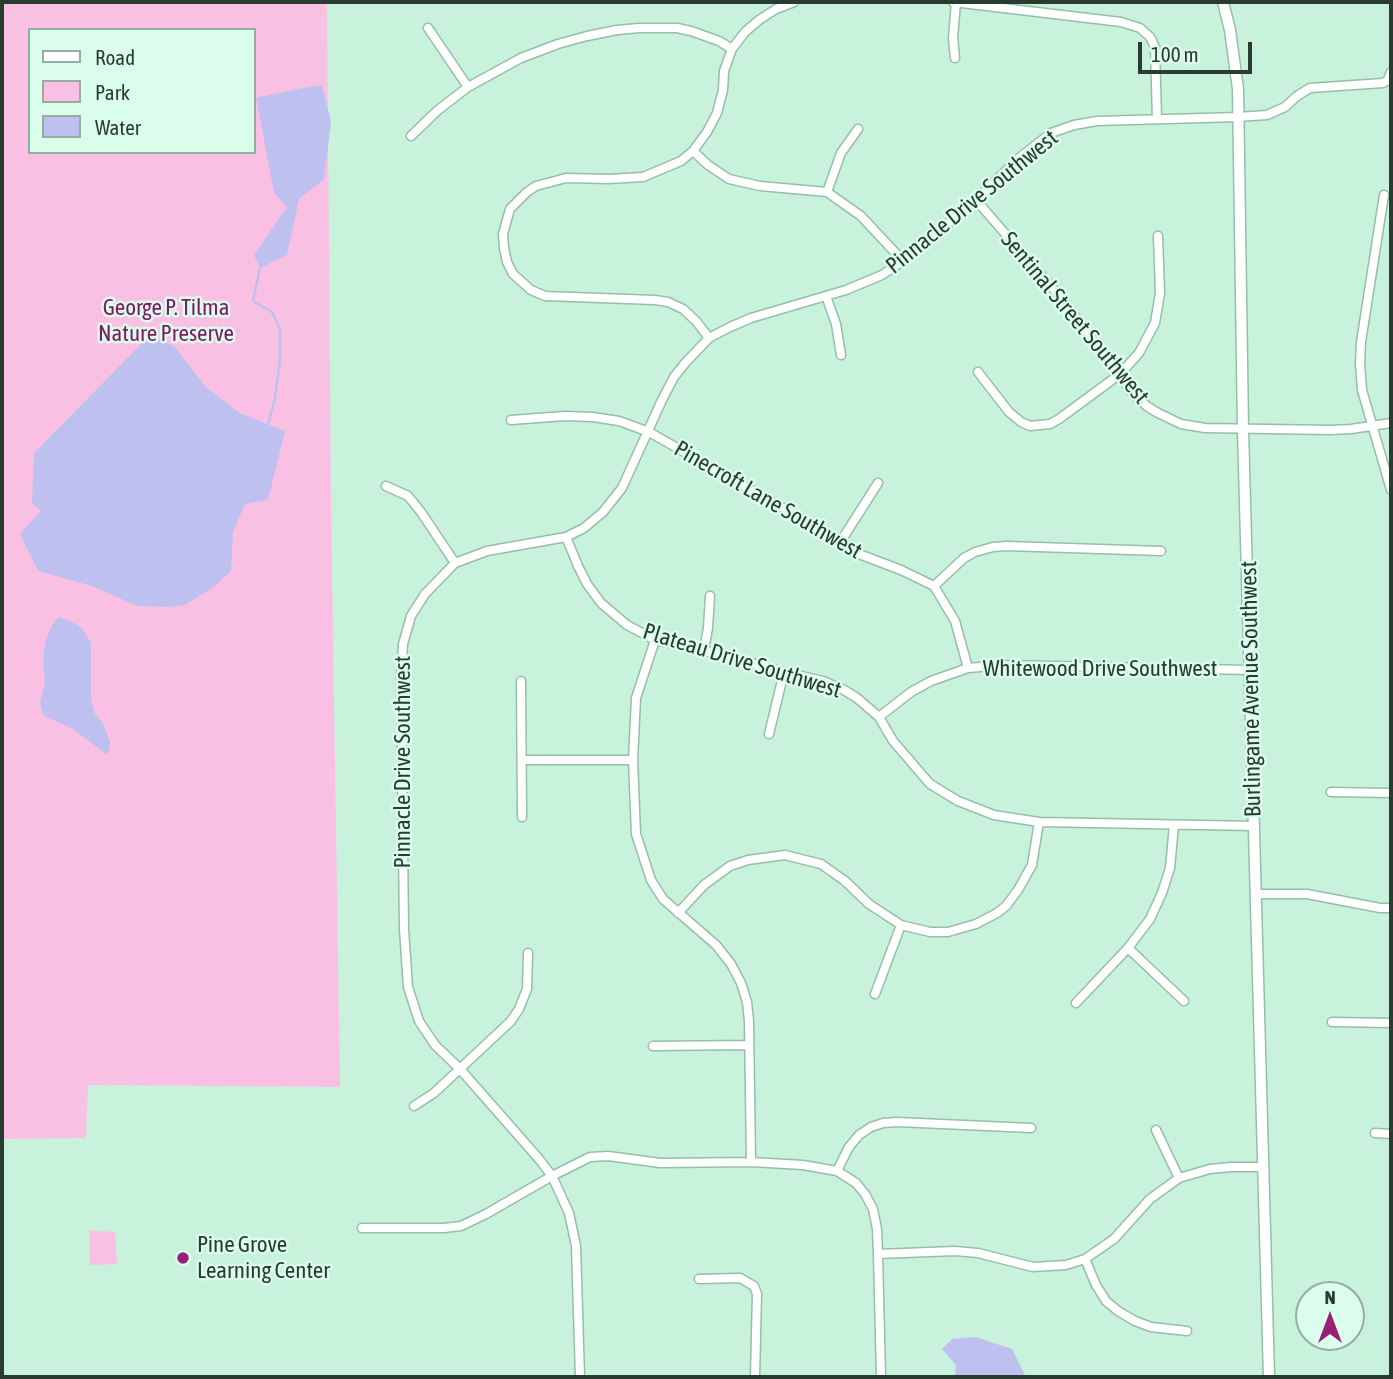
<!DOCTYPE html>
<style>
body{margin:0}
#map{position:relative;width:1393px;height:1379px;overflow:hidden;background:#c8f2dc;font-family:"Asap Condensed",sans-serif}
canvas{display:block}
.frame{position:absolute;inset:0;border:4px solid #2a3b32;pointer-events:none}
.legend{position:absolute;left:28px;top:28px;width:228px;height:126px;box-sizing:border-box;background:#dbfdeb;border:2px solid #94afa1;margin:0;padding:9px 12px;list-style:none;font-size:21px;color:#2a3b32}
.legend li{display:flex;align-items:center;gap:14px;height:35px}
.legend b{width:35px;border:2px solid #94afa1}
.north{position:absolute;left:1295px;top:1281px;width:70px;height:70px;box-sizing:border-box;background:#dbfdeb;border:2px solid #94afa1;border-radius:50%;rotate:0deg;font-size:19px;font-weight:700;line-height:28px;text-align:center;color:#2a3b32}
.north::after{content:'';display:block;margin:auto;width:24px;height:32px;background:#9a1f77;clip-path:polygon(50% 0,100% 100%,50% 72%,0 100%)}
.scale{position:absolute;left:1138px;top:42px;width:114px;height:32px;box-sizing:border-box;border:4px solid #2a3b32;border-top:0;padding-left:9px;font-size:21px;line-height:24px;white-space:nowrap;color:#2a3b32;-webkit-text-stroke:5px #dbfdeb;paint-order:stroke}
</style>
<div id="map">
<canvas width="1393" height="1379"></canvas>
<div class="frame"></div>
<ul class="legend">
<li><b style="height:9px;background:#fff"></b>Road</li>
<li><b style="height:19px;background:#fac0e3"></b>Park</li>
<li><b style="height:19px;background:#bec1f0"></b>Water</li>
</ul>
<div class="north">N</div>
<div class="scale">100 m</div>
</div>
<script>
const context = document.querySelector('canvas').getContext('2d');
context.lineJoin = 'round';
function paint(path, color) {
  context.fillStyle = color;
  context.fill(path, 'evenodd');
}
function shape(rows) {
  const path = new Path2D();
  for (const r of rows) {
    path.moveTo(r[0], r[1]);
    for (let i = 2; i < r.length; i += 2) path.lineTo(r[i], r[i + 1]);
  }
  return path;
}
function stroke(path, color, width, dash) {
  context.strokeStyle = color;
  context.lineWidth = width;
  context.lineCap = dash ? 'butt' : 'round';
  context.setLineDash(dash || []);
  context.stroke(path);
}
function label(font, color, halo, rows, align = 'center') {
  context.font = font + ' "Asap Condensed",sans-serif';
  context.lineWidth = 5;
  context.setLineDash([]);
  context.textBaseline = 'middle';
  context.strokeStyle = halo;
  context.fillStyle = color;
  for (const [text, x, y, turn = 0] of rows) {
    context.save();
    context.translate(x, y);
    context.rotate((+turn || 0) * Math.PI / 180);
    context.textAlign = isNaN(turn) ? turn : align;
    if (halo) context.strokeText(text, 0, 0);
    context.fillText(text, 0, 0);
    context.restore();
  }
}
const green = shape([
 [2,2,327,2,331,509,340,1087,88,1085,86,1138,2,1139],
 [30,30,254,30,254,152,30,152],
 [89,1230,115,1232,117,1264,90,1265]
]);
const water = shape([
 [322,85,331,122,324,179,299,199,287,255,260,268,254,255,287,207,274,193,256,98,297,89],
 [149,336,174,346,206,387,240,413,285,431,268,500,245,504,233,532,231,571,215,586,185,605,168,607,137,606,92,586,38,571,20,534,41,511,32,503,34,453],
 [60,617,78,625,85,632,91,643,91,699,95,714,103,723,110,742,109,751,106,754,73,729,43,715,40,702,45,684,43,660,45,643,50,629,55,621],
 [976,1337,1012,1349,1026,1377,955,1377,956,1365,942,1349,952,1339]
]);
const stream = shape([
 [260,268,253,301,272,312,280,329,280,361,275,398,268,425]
]);
const minor = shape([
 [953,2,1121,22,1140,28,1150,37,1155,47,1157,119],
 [428,28,468,87],
 [955,58,953,38,956,2],
 [411,136,438,110,468,87,521,58,558,44,587,36,617,30,639,28,677,28,691,31,719,41,732,49],
 [693,151,708,165,729,179,760,186,827,192,861,216,903,261],
 [827,192,841,153,858,129],
 [1384,195,1361,342,1360,363,1362,390,1391,490],
 [976,200,1062,299,1134,395,1148,407,1158,413,1181,424,1205,428,1330,430,1351,429,1391,423],
 [826,296,836,324,841,355],
 [709,338,696,321,683,309,668,302,655,300,545,296,531,290,513,274,507,262,504,248,503,234,510,209,527,192,536,186,566,178,609,179,643,177,681,161,693,151,707,132,717,113,723,90,724,71,732,49,745,32,759,20,776,9,794,2],
 [978,372,1009,412,1021,422,1030,426,1050,424,1059,419,1120,374,1139,353,1155,323,1160,293,1158,236],
 [511,420,565,416,593,417,619,421,649,432,841,541,859,554,901,570,934,586,955,621,968,668],
 [386,486,408,496,421,512,455,563],
 [566,537,578,566,587,584,601,603,627,625,655,640,727,656,784,672,823,681,844,690,857,698,879,717,893,741,930,784,958,801,994,815,1039,822,1254,826],
 [841,541,878,483],
 [934,586,964,558,975,552,993,547,1007,546,1161,551],
 [655,640,636,698,633,760,636,834,651,880,663,899,716,945,731,964,741,983,747,1002,749,1021,751,1162],
 [704,650,708,628,710,596],
 [521,681,522,817],
 [879,717,911,692,931,681,968,668,1002,665,1250,670],
 [769,734,784,672],
 [522,760,633,760],
 [1331,792,1391,793],
 [1256,894,1307,894,1380,908,1391,908],
 [678,913,704,885,730,866,748,860,785,855,821,864,845,881,869,904,901,925,930,932,948,932,976,924,997,913,1006,906,1018,890,1032,865,1039,822],
 [1128,948,1184,1001],
 [875,994,901,925],
 [1076,1003,1128,948,1150,919,1162,893,1170,868,1174,825],
 [1332,1022,1391,1023],
 [653,1046,748,1045],
 [414,1106,434,1093,511,1021,519,1009,527,989,528,953],
 [1156,1130,1179,1178],
 [1375,1133,1391,1134],
 [837,1171,849,1147,859,1135,871,1127,883,1123,897,1122,1031,1128],
 [362,1228,444,1228,461,1226,486,1214,552,1176,590,1157,608,1156,660,1163,751,1162,803,1165,837,1171,856,1183,865,1194,873,1209,877,1229,878,1254,881,1377],
 [878,1254,955,1251,978,1253,1033,1267,1066,1265,1085,1259,1114,1239,1150,1199,1179,1178,1210,1169,1231,1167,1263,1167],
 [1085,1259,1096,1285,1106,1301,1118,1311,1135,1321,1151,1327,1187,1331],
 [699,1279,740,1278,754,1286,757,1294,755,1377],
 [580,1377,576,1246,569,1213,552,1176,539,1159,460,1069,435,1045,419,1021,408,987,404,929,401,679,403,644,411,616,425,594,455,563,487,551,566,537,584,528,603,512,622,488,662,400,674,377,686,362,709,338,730,327,751,318,846,290,882,275,903,261,976,200,1018,159,1051,133,1074,125,1097,121,1238,117,1267,115,1285,107,1297,96,1310,88,1383,83,1388,80,1391,72]
]);
const tertiary = shape([
 [1223,2,1230,30,1238,89,1243,430,1269,1377]
]);
const markers = [
 [183,1258,7,"#9a1f77"]
];
const streetNames = [
 ["Pinnacle Drive Southwest",972,202,-39],
 ["Sentinal Street Southwest",1075,318,50],
 ["Pinecroft Lane Southwest",768,500,30],
 ["Plateau Drive Southwest",742,661,17],
 ["Whitewood Drive Southwest",1100,669],
 ["Burlingame Avenue Southwest",1251,689,-91],
 ["Pinnacle Drive Southwest",403,762,-90]
];
const parkNames = [
 ["George P. Tilma",166,308],
 ["Nature Preserve",166,334]
];
const poiNames = [
 ["Pine Grove",197,1245],
 ["Learning Center",197,1271]
];
paint(green, '#fac0e3');
paint(water, '#bec1f0');
stroke(stream, '#bec1f0', 2.5);
stroke(minor, '#96bea9', 11);
stroke(tertiary, '#96bea9', 13);
stroke(minor, '#fff', 8);
stroke(tertiary, '#fff', 10);
for (const [x, y, r, color] of markers) {
  const dot = new Path2D();
  dot.arc(x, y, r, 0, 2 * Math.PI);
  context.fillStyle = color;
  context.fill(dot);
  stroke(dot, '#dbfdeb', 2.5);
}
label('23px', '#2a3b32', '#dbfdeb', streetNames);
label('23px', '#811963', '#dbfdeb', parkNames);
label('23px', '#2a3b32', '#dbfdeb', poiNames, 'left');
</script>
